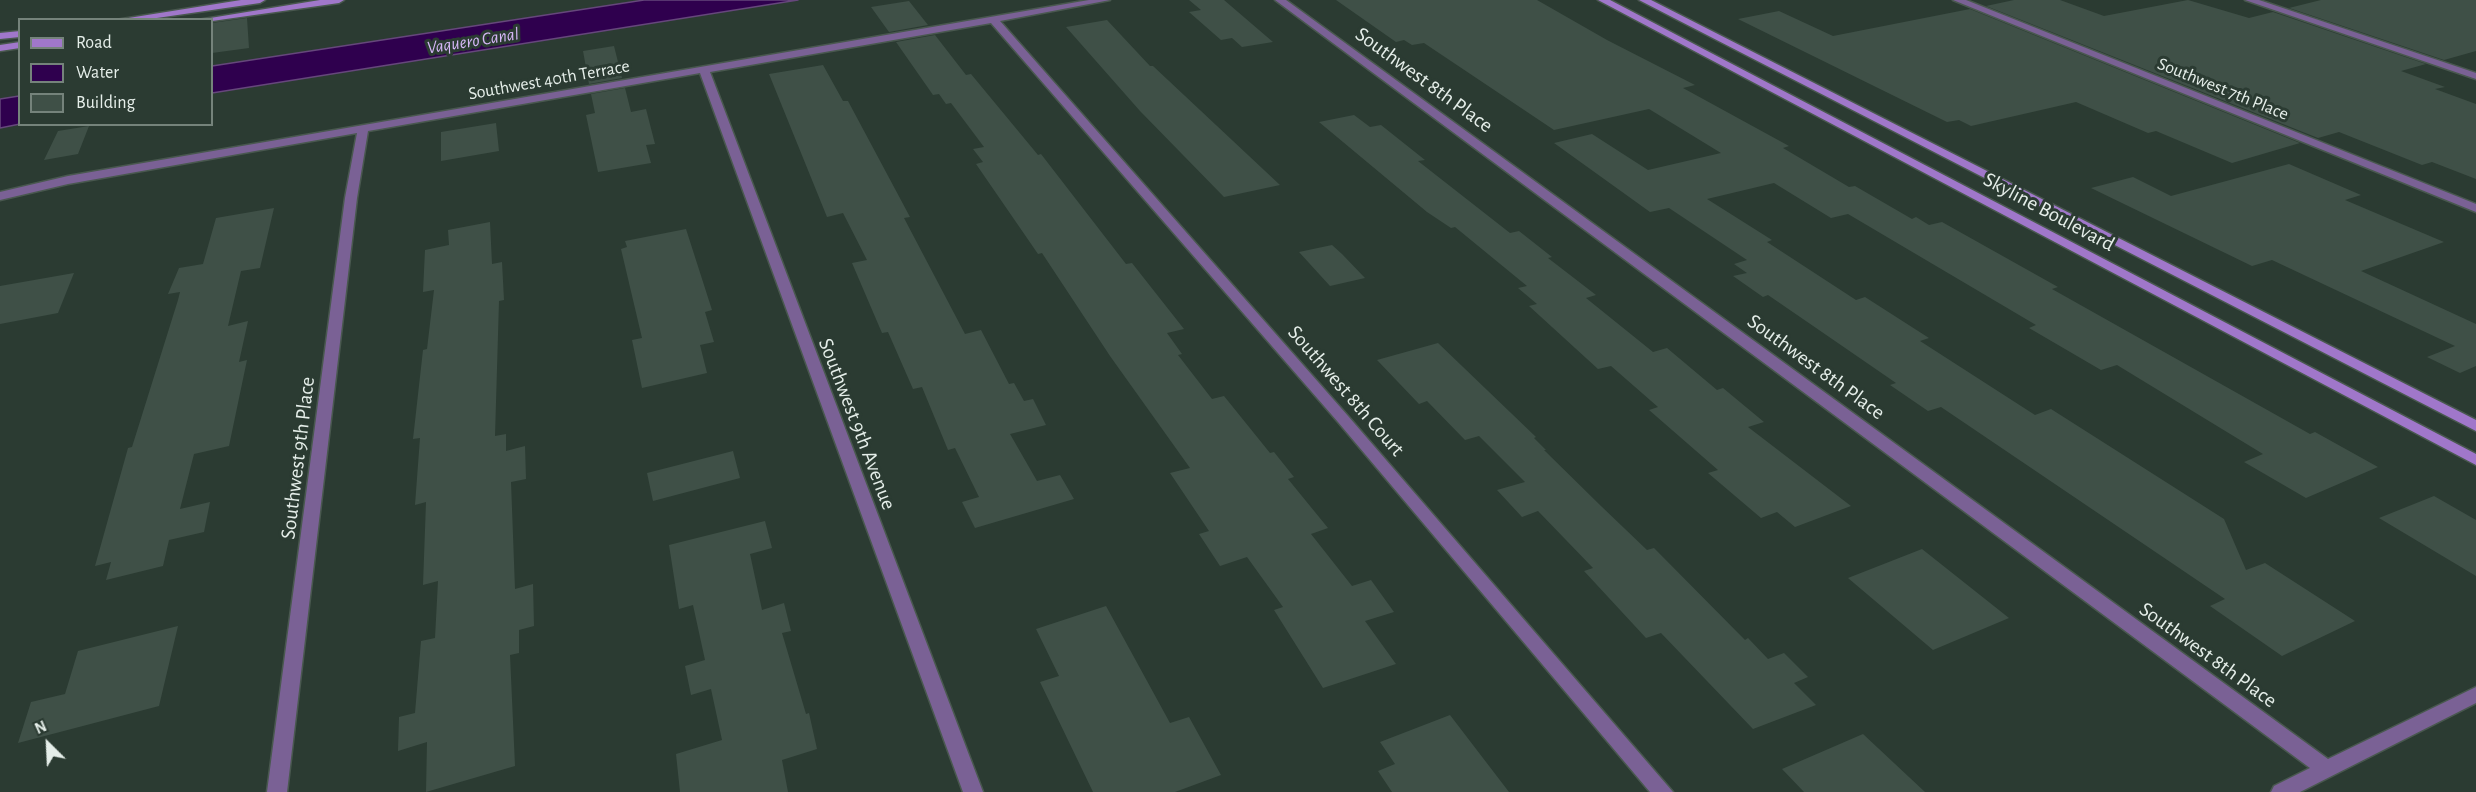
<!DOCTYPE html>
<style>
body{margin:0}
#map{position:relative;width:2476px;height:792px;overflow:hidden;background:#2b3b32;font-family:"Alegreya Sans",sans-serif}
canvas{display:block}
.legend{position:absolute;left:18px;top:18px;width:195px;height:108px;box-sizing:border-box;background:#2b3b32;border:2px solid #75837b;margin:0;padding:8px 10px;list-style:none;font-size:18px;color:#e5eee9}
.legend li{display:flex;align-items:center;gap:12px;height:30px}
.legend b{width:30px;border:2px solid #75837b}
.north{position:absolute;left:18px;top:714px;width:60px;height:60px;-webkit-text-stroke:4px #2b3b32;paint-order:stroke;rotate:336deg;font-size:16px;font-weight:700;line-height:24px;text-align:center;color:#e5eee9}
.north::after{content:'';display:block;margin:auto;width:21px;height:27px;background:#e5eee9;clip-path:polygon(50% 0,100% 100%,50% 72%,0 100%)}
</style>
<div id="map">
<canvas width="2476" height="792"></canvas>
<ul class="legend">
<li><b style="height:8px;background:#a077ca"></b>Road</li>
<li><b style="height:16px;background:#2f004e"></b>Water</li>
<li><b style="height:16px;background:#3f5047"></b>Building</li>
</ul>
<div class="north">N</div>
</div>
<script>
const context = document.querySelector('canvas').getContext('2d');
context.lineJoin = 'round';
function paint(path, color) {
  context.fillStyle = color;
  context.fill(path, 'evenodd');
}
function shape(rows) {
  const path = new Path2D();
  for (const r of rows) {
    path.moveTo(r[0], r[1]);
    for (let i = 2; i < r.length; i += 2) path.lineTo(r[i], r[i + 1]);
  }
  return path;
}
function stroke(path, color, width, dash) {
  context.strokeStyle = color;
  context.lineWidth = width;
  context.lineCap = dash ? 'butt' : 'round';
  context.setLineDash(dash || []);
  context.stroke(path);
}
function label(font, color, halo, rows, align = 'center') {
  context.font = font + ' "Alegreya Sans",sans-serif';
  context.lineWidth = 6;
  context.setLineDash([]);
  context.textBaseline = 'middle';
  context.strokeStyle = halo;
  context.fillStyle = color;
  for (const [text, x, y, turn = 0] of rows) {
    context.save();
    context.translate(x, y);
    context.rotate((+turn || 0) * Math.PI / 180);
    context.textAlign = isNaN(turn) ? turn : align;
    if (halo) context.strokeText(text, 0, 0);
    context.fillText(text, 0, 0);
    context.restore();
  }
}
const water = shape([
 [644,0,798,0,212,93,212,66,644,0],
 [19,96,20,124,0,128,0,99,19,96]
]);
const building = shape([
 [1189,0,1224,0,1273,42,1242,47,1232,38,1221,40,1189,12,1201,10],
 [1336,0,1537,0,1607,40,1695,85,1683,88,1789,146,1783,148,1849,187,1855,186,1912,219,1916,217,1929,225,1942,222,2058,287,2052,289,2310,434,2315,432,2378,467,2306,498,2244,462,2263,454,2117,365,2101,370,2029,328,2036,325,1848,214,1831,218,1774,183,1707,199,1772,240,1767,242,1856,300,1865,297,1929,338,1920,341,2035,415,2051,409,2224,519,2246,570,2265,563,2355,621,2282,656,2210,606,2225,599,1941,407,1928,411,1890,385,1896,383,1819,330,1768,295,1763,297,1733,276,1747,273,1734,264,1747,260,1669,208,1650,212,1554,143,1592,134,1648,170,1721,153,1649,109,1554,130,1424,43,1412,45,1404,40,1396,42],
 [2014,0,2060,0,2104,16,2188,0,2249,18,2273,12,2426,64,2401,71,2445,87,2435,89,2476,104,2476,179,2432,162,2422,165,2339,132,2318,138,1986,6],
 [2321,0,2476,0,2476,51,2444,60,2289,8],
 [909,1,928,25,889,32,871,7],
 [1970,9,2300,143,2232,163,2156,131,2148,133,2076,102,1971,126,1959,120,1947,122,1738,19,1779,11,1833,36],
 [247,18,249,48,212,53,212,23],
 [1107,20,1150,66,1153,66,1280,185,1224,197,1140,111,1066,27],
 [935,35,966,75,971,74,1038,155,1041,154,1126,264,1132,263,1184,329,1167,333,1182,354,1178,355,1212,399,1224,396,1270,453,1274,452,1294,477,1288,479,1328,528,1311,534,1352,586,1371,580,1394,612,1365,621,1396,664,1323,688,1274,610,1283,607,1247,557,1220,566,1199,534,1209,531,1170,473,1190,468,1110,356,1042,253,1038,254,976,164,983,162,973,149,984,147,951,103,946,104,939,94,933,95,896,42],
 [614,46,622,78,589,84,583,51],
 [823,65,843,101,848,101,910,217,904,218,965,334,981,330,1009,384,1014,383,1024,401,1033,399,1046,425,1010,434,1037,481,1060,475,1074,499,975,528,962,502,979,497,955,448,948,450,922,387,913,389,888,332,882,333,852,263,867,260,843,213,827,217,769,74],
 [625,88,631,112,646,109,655,144,646,145,651,163,598,172,586,115,595,113,591,94],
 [1354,115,1370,127,1381,125,1425,160,1418,161,1510,233,1519,231,1552,257,1548,258,1596,295,1586,298,1653,352,1667,348,1717,390,1723,388,1764,422,1748,427,1851,506,1795,527,1777,512,1761,518,1708,473,1718,470,1649,410,1658,407,1611,366,1598,369,1529,306,1537,304,1518,288,1527,286,1455,227,1451,228,1427,212,1319,122],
 [496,123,499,151,441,161,441,132],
 [89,126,78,154,44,160,58,131],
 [2289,164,2361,195,2345,200,2444,242,2361,271,2476,324,2476,366,2460,373,2427,357,2455,346,2272,260,2252,266,2091,188,2133,177,2171,196],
 [274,208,260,268,241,271,228,326,248,321,239,362,247,360,229,446,194,454,180,509,210,502,204,532,169,540,163,566,106,580,111,562,95,566,128,448,132,447,178,300,180,292,168,294,179,268,203,264,216,218],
 [490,222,492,264,502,262,504,300,499,301,495,436,506,434,506,451,525,446,526,479,511,482,515,589,533,584,534,626,519,630,519,653,510,655,515,766,426,792,427,742,398,751,399,717,415,713,421,641,435,638,438,581,423,585,426,502,415,505,420,438,413,439,423,350,427,349,434,290,423,292,425,250,449,245,448,230],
 [686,229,712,310,705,312,714,342,700,345,707,373,642,388,632,340,642,338,621,249,627,247,625,241],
 [1332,245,1342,254,1365,278,1330,286,1299,252],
 [74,273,58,313,0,324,0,286],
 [1438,343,1536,437,1534,438,1546,450,1544,450,1601,506,1647,550,1654,548,1745,640,1748,638,1768,659,1784,653,1808,677,1794,683,1816,705,1753,729,1661,633,1646,638,1584,571,1593,568,1538,511,1522,517,1497,490,1525,482,1479,436,1465,440,1427,401,1419,404,1377,360],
 [733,451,740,478,653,501,647,473],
 [2434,496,2476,520,2476,576,2379,518],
 [765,521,772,548,750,554,762,610,784,603,791,631,782,633,806,714,809,713,817,749,782,760,788,792,680,792,676,754,722,740,711,689,691,695,685,666,705,660,693,605,679,609,669,545],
 [1922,549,2009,618,1933,650,1848,578],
 [1106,606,1170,723,1189,717,1221,775,1175,792,1093,792,1040,682,1059,676,1036,629],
 [178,626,159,706,18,743,31,702,65,694,78,651],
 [1450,715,1509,792,1392,792,1378,771,1395,764,1380,742],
 [1863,734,1925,792,1804,792,1782,769]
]);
const street = shape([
 [1089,0,1110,0,1000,21,1348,416,1673,792,1650,792,1338,422,991,23,710,72,983,792,963,792,700,73,368,131,357,198,287,792,267,792,345,198,357,133,68,184,0,200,0,192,68,176,1089,0],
 [1275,0,1286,0,2328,759,2476,687,2476,703,2300,792,2271,792,2274,786,2310,768,1275,0],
 [1953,0,1966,0,2476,204,2476,212,1953,0],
 [2245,0,2259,0,2476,73,2476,79,2245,0]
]);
const secondary = shape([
 [241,0,265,0,260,3,143,20,116,20,241,0],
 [320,0,344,0,339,3,212,21,212,20,198,20,320,0],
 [1598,0,1610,0,2476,454,2476,465,1598,0],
 [1639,0,1651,0,2476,420,2476,431,1639,0],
 [20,31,20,37,0,39,0,33,20,31],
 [20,42,20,48,0,51,0,45,20,42]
]);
const farWaternames = [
 ["Vaquero Canal",473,41,-9]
];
const farStreetnames = [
 ["Southwest 40th Terrace",549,80,-10],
 ["Southwest 7th Place",2223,89,22]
];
const streetNames = [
 ["Southwest 8th Place",1424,80,36],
 ["Skyline Boulevard",2049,212,28],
 ["Southwest 8th Place",1816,367,36],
 ["Southwest 8th Court",1346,391,49],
 ["Southwest 9th Avenue",857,424,69],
 ["Southwest 9th Place",298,458,-83],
 ["Southwest 8th Place",2208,655,36]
];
paint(water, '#2f004e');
stroke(water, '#66477c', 1.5);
paint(building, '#3f5047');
stroke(street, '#49584f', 3);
stroke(secondary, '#49584f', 3);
paint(street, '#7a6195');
paint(secondary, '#a077ca');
label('italic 18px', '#d5b6f6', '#2b3b32', farWaternames);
label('18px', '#e5eee9', '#2b3b32', farStreetnames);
label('21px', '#e5eee9', '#2b3b32', streetNames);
</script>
